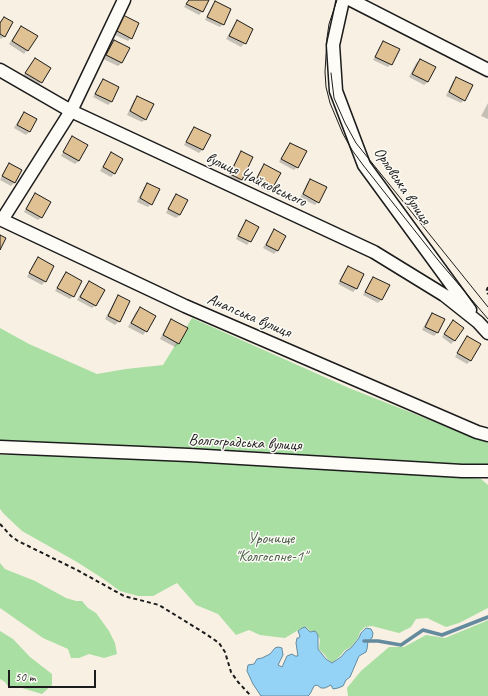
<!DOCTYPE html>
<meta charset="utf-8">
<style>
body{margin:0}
#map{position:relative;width:488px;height:696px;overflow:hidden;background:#f7f0e3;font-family:Caveat,sans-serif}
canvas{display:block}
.scale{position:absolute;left:8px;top:670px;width:88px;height:18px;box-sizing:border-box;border:2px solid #1c1c1c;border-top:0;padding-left:5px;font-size:12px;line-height:14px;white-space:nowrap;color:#1c1c1c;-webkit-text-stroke:3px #fdfcf7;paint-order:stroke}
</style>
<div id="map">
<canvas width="488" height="696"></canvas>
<div class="scale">50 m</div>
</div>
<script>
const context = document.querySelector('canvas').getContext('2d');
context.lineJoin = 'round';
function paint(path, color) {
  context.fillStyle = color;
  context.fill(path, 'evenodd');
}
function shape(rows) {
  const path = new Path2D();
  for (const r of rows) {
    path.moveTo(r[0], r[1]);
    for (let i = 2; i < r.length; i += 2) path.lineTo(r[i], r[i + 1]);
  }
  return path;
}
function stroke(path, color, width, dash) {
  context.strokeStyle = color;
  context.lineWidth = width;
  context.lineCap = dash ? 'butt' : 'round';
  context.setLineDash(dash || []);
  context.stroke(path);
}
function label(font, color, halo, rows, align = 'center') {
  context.font = font + ' Caveat,sans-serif';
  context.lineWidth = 3;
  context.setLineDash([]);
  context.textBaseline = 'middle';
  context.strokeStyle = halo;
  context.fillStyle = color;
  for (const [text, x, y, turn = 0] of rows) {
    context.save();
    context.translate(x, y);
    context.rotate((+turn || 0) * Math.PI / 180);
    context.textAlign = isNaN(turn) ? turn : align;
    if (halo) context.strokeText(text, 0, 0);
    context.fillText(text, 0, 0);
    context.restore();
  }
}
const green = shape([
 [192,318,349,388,488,443,488,466,477,467,0,440,0,328,29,344,97,374,126,369,163,365],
 [0,455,108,456,436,475,481,479,488,485,488,608,459,623,446,627,427,618,416,619,411,627,399,633,372,626,365,627,360,632,358,638,351,647,345,650,340,656,332,663,327,658,324,654,319,649,320,640,318,635,315,631,310,631,305,626,285,638,260,635,249,630,236,635,218,614,196,605,177,583,153,596,138,596,120,591,102,578,77,562,22,531,4,514,0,509],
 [0,563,5,569,35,581,66,598,76,601,82,601,88,608,96,613,109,631,115,643,117,654,104,658,89,654,79,658,71,658,68,649,43,638,0,608],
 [488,620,488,696,348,696,347,688,361,671,389,647,404,647,426,635,445,638,484,622],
 [0,631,13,639,30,657,52,674,52,685,42,694,22,688,9,688,5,682,0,679]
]);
const water = shape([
 [305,627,310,632,315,631,318,635,318,649,326,659,332,663,341,657,346,651,351,648,359,638,361,633,366,628,371,629,373,633,372,638,368,641,367,649,366,652,359,656,350,677,346,680,343,686,338,688,333,689,331,685,325,688,321,688,317,685,314,686,310,694,308,696,261,696,253,684,247,671,248,665,254,664,257,659,262,658,270,654,275,648,278,647,282,648,282,649,283,655,278,665,282,667,287,656,292,654,295,656,298,656,296,643,297,638,299,638,300,636,298,631,302,628,305,627]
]);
const shadow = shape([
 [188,0,208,0,202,12,199,15,184,7],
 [215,2,223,24,220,27,205,20,212,6],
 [123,16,131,38,128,41,113,34],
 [4,18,5,36,1,39,0,38,0,22],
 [237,22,252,29,245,43,241,47,226,39,234,25],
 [22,27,27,50,24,54,9,44,18,30],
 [114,41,122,63,118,66,103,59,110,44],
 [383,42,391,64,388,67,373,60,380,46],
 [35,59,50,68,41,82,38,86,23,76,32,62],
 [420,60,428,82,424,85,409,77,416,63],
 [457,78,464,100,461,103,446,96,453,81],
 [103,80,118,87,111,102,108,105,93,97,100,83],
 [138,97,146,119,142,122,127,115,134,100],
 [488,103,488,119,481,116],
 [24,113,36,119,29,132,26,135,14,128,21,116],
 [194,128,209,135,202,150,199,153,184,145,191,131],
 [72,138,79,161,75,164,61,156,69,141],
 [290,144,297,167,294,170,279,162,287,147],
 [242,152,252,158,241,180,238,183,227,178,238,156],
 [111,153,115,173,111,177,100,171,108,157],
 [10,164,21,170,14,183,11,186,0,180,6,167],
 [265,166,279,174,271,189,268,192,253,184,261,169],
 [310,180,318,202,315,205,300,198,307,183],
 [148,184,151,204,148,207,137,202,144,187],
 [35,194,42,217,38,220,24,212,32,197],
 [176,195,187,201,180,215,176,218,166,213,173,198],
 [246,221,250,241,247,245,236,239,243,225],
 [274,231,277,251,274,254,263,248,271,234],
 [38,258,45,281,42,285,27,277,35,261],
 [348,267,363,274,356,289,353,292,338,284,345,270],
 [66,273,73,296,70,299,55,291,63,276],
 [373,278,388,285,381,300,378,303,363,295,370,281],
 [89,282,96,305,92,308,77,300,86,285],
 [118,297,119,321,115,325,105,319,115,300],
 [140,308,146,331,143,335,128,327,136,312],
 [432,314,443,320,437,333,434,336,422,330,429,317],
 [171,320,186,329,178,344,175,347,160,339,168,324],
 [450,325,455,340,451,344,442,337],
 [464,341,471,360,467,364,455,357]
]);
const stream = shape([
 [364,641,378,641,401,645,423,630,442,635,488,617]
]);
const building = shape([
 [189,0,209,0,203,12,186,4,189,0],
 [215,1,231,9,224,25,207,17,215,1],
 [123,15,139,23,132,39,115,30,123,15],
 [4,17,13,22,5,37,0,34,0,23,4,17],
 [237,20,253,29,246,44,229,36,237,20],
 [21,26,38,36,28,51,12,41,21,26],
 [114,40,130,48,122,63,106,55,114,40],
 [383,41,400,49,392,65,375,57,383,41],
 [35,58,51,68,42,83,25,73,35,58],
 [420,59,436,67,428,82,412,74,420,59],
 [456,77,473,85,465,101,449,92,456,77],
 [103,79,119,87,112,102,95,94,103,79],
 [137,96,154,104,146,120,130,111,137,96],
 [24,112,37,119,30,132,17,125,24,112],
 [194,127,211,135,203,150,186,142,194,127],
 [72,136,88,145,79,161,63,152,72,136],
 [290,143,307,151,298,168,281,159,290,143],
 [241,151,253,157,242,180,230,174,241,151],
 [111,152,123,159,115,174,103,167,111,152],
 [9,163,22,170,15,183,2,176,9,163],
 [264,164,281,173,272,189,256,180,264,164],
 [310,179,327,187,319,203,303,194,310,179],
 [147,183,160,189,152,205,140,198,147,183],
 [35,193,51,202,42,218,26,209,35,193],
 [176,194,188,200,180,215,168,209,176,194],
 [246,220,259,227,251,242,238,236,246,220],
 [274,229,286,236,278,251,266,245,274,229],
 [0,235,6,238,0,250,0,235],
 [38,257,54,266,46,282,29,273,38,257],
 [348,266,364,274,357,289,340,281,348,266],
 [66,272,82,281,74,297,57,288,66,272],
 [373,277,390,285,382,300,365,292,373,277],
 [89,281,105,290,96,306,80,297,89,281],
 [118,295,130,301,120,322,108,316,118,295],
 [140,307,156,316,147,332,131,323,140,307],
 [432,313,445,319,438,333,425,327,432,313],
 [171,319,188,328,179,344,163,335,171,319],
 [453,320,464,328,455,341,444,334,453,320],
 [467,336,481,344,471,361,457,353,467,336]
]);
const path = shape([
 [488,287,486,292,488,294],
 [0,524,11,536,18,541,77,570,124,596,159,605,206,634,219,643,225,652,231,672,238,682,251,696]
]);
const street = shape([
 [343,0,333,45,336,91,364,165,470,310],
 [351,0,488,70],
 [0,70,71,111,374,252,444,295,478,322,488,333],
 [0,219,185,306,477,432,488,435],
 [2,220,71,111,124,0],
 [0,447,189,455,462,471,488,471]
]);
const tram = shape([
 [337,0,329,24,327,38,325,72,326,87,330,103,343,134,352,150,363,165,438,260,488,319],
 [331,73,334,98,345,123,356,143,488,307]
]);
const streetNames = [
 ["вулиця Чайковського",256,180,25],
 ["Орловська вулиця",402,186,56],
 ["Анапська вулиця",249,316,23],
 ["Волгоградська вулиця",245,443,3]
];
const parkNames = [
 ["Урочище",271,539],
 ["\"Колгоспне-1\"",271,557]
];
paint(green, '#a9dfa2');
paint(water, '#94d3f5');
stroke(water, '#648a9e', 1);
paint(shadow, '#0003');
stroke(stream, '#648a9e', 3.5);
paint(building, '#dfc193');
stroke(building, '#1c1c1c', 1);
stroke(street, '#1c1c1c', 15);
stroke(path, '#1c1c1c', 2, [4, 3]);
stroke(street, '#fdfcf7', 12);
stroke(tram, '#1c1c1c', 1);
label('16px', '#1c1c1c', '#fdfcf7', streetNames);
label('16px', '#4d604b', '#fdfcf7', parkNames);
</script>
